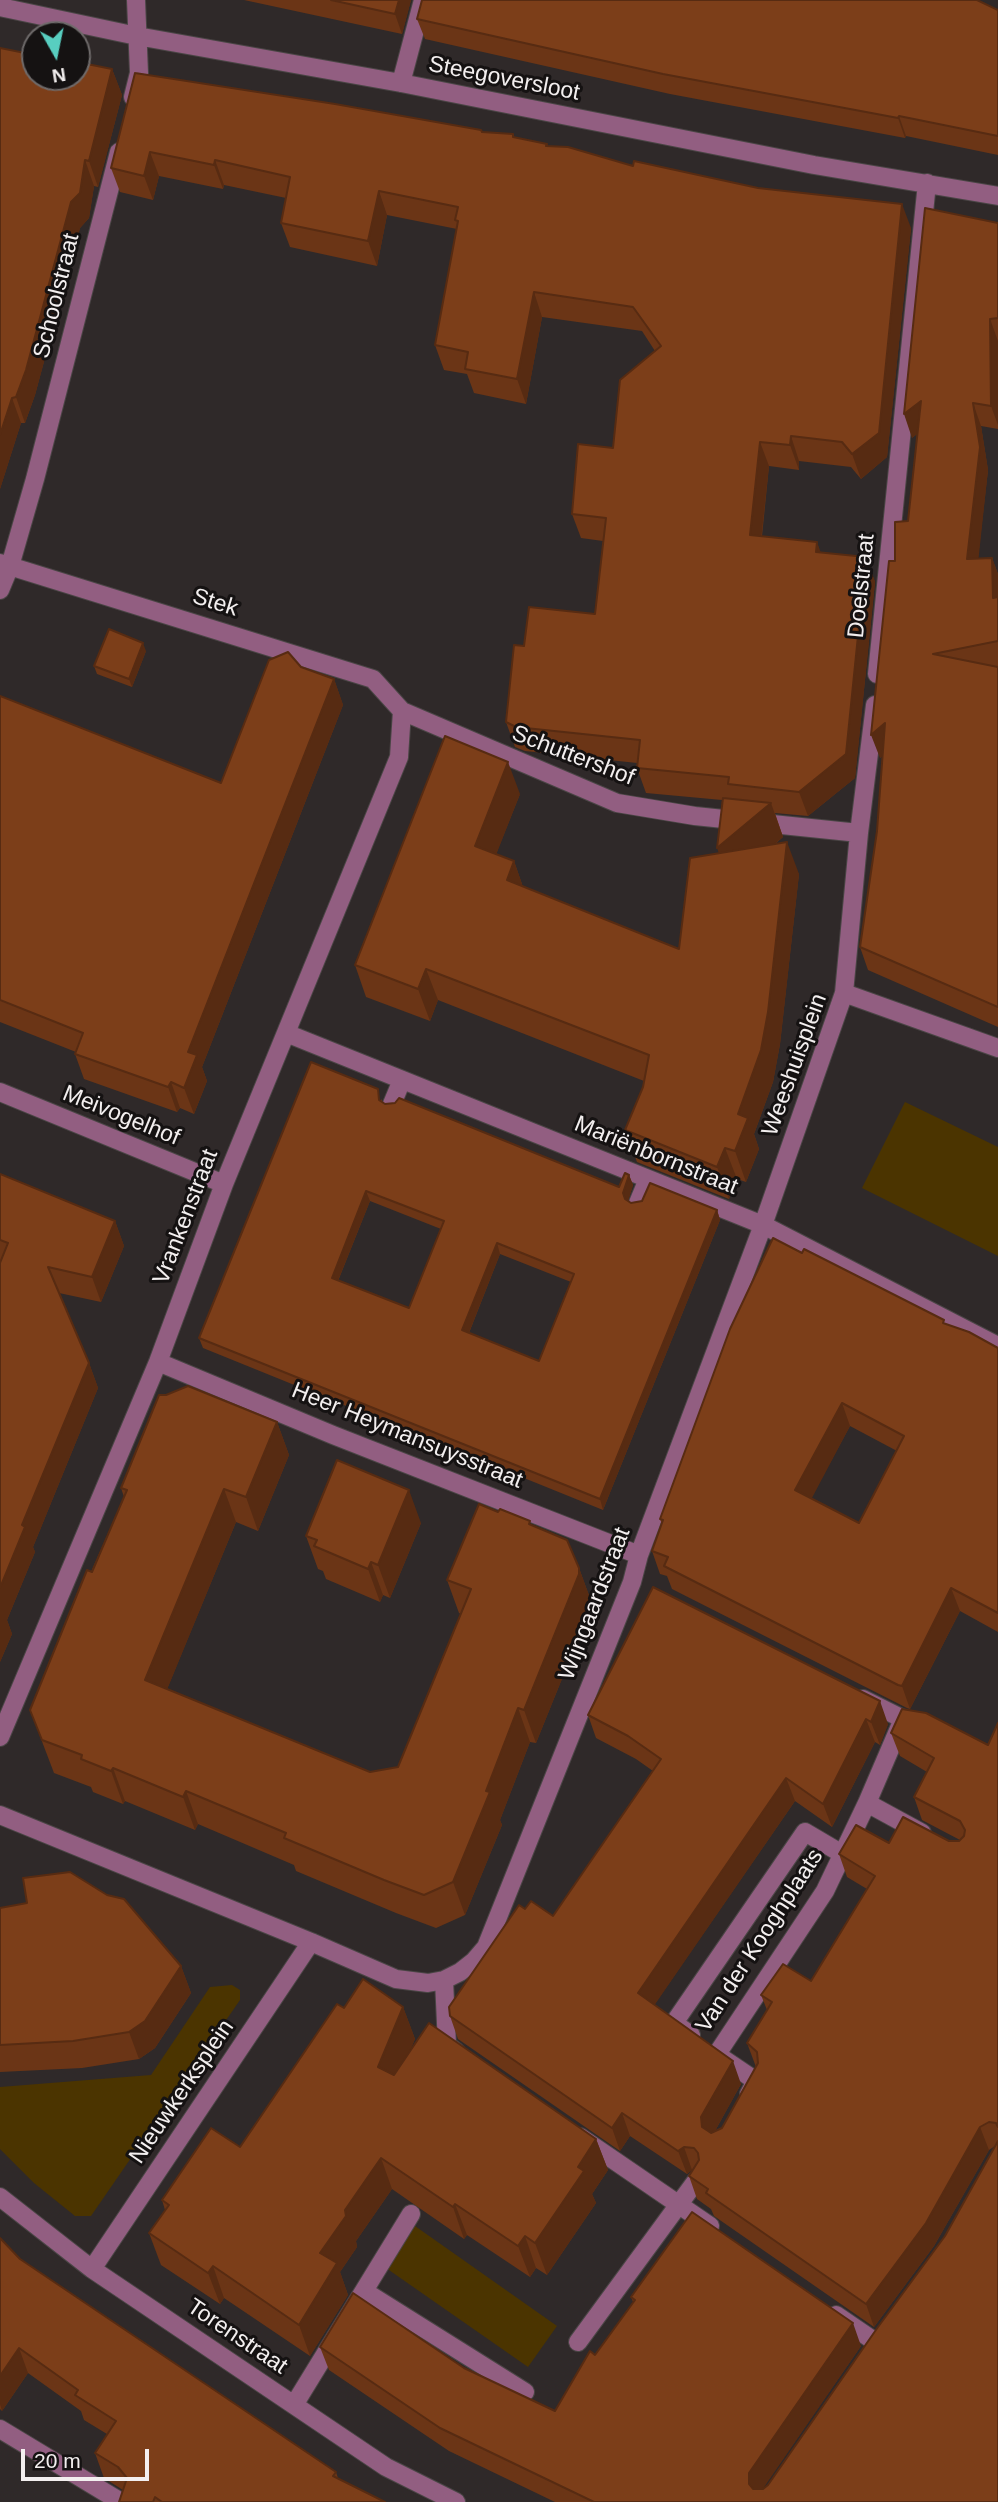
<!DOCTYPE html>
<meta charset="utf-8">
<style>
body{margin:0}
#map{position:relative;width:998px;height:2502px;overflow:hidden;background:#2f2929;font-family:Helvetica,sans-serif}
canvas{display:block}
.north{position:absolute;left:21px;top:21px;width:70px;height:70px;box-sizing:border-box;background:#151212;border:2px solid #6e6a6a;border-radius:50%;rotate:171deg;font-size:19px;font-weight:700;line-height:28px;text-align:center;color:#f3efef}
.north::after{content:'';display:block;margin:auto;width:24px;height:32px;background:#58cec0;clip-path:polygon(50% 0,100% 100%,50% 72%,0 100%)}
.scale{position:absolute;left:21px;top:2449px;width:128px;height:32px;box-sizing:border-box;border:4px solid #f3efef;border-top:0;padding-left:9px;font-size:21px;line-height:24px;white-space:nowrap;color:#f3efef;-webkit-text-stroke:5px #151212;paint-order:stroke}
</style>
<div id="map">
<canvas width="998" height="2502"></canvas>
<div class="north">N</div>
<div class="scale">20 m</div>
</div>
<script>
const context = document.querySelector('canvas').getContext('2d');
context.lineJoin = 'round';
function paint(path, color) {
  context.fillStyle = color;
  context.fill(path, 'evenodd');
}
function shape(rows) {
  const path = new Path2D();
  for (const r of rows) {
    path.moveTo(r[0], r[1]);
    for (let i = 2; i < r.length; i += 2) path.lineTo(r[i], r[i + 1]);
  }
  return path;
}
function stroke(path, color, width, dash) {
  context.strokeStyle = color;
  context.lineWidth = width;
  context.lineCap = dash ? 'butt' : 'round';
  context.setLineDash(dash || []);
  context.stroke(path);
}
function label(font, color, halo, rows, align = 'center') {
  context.font = font + ' Helvetica,sans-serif';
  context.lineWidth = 6;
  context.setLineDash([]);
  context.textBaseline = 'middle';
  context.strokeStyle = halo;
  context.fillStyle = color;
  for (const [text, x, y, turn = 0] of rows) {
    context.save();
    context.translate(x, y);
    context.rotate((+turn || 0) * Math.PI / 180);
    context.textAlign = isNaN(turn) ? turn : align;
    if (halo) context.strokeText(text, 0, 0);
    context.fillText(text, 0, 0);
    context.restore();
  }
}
const green = shape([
 [905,1102,998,1147,998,1256,862,1188],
 [232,1985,240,1990,240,2000,91,2216,75,2216,34,2183,0,2149,0,2087,151,2075,210,1987],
 [415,2226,557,2326,528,2367,386,2268]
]);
const minor = shape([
 [0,7,137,36,401,83,814,165,998,196],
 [401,83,423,0],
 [133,97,139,73,136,0],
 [0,563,373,679,402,711,617,803,695,816,859,833],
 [0,590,10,566,35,479,119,152],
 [877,674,927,183],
 [844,993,998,1048],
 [286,1033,763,1225,998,1346],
 [0,1092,224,1184],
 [392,1104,402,1080],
 [638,1203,648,1179],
 [158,1362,333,1435,639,1555],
 [863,1699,903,1719,921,1722],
 [903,1719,867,1803,922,1833],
 [0,1737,158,1362,224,1184,399,757,402,711],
 [0,1815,311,1942,396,1979,428,1983,444,1980,460,1972,474,1961,486,1947,632,1582,639,1555,763,1225,844,993,859,833,875,705],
 [444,1980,447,2045,456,2052],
 [691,2035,674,2023,805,1832,844,1855],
 [716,2054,756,2081,749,2094],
 [717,2054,825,1891,867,1803],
 [580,2137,710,2226],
 [0,2197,92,2269,386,2467,456,2502],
 [92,2269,311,1942],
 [364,2291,525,2392],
 [836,2315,877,2343],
 [578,2342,696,2181],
 [294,2405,411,2214],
 [0,2429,121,2502]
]);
const wall = shape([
 [244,0,411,0,402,34],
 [998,10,998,155,906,136,905,138,670,94,425,39,417,19],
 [0,48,112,69,122,95,98,187,94,186,89,218,80,228,35,395,25,423,21,423,0,489],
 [135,73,514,137,547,144,548,146,911,228,887,457,861,479,851,467,799,461,799,470,769,466,762,536,817,542,820,553,866,557,875,582,855,778,808,816,775,813,783,837,774,845,799,874,780,1044,773,1082,754,1134,759,1149,746,1182,737,1179,729,1199,637,1162,625,1130,643,1087,644,1081,438,1000,430,1021,366,997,355,965,520,794,496,854,514,861,523,887,679,949,719,853,722,800,646,793,637,768,637,763,525,751,515,747,506,722,524,646,595,614,603,541,581,538,572,514,613,448,655,351,642,331,542,317,526,404,474,393,467,374,444,370,435,345,457,229,387,215,377,266,290,247,281,223,286,198,224,185,223,189,159,176,153,200,120,192,111,168],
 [998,223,998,429,981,426,988,470,978,558,992,558,998,574,998,666,997,666,998,667,998,1027,868,970,860,947,877,831,883,755,880,758,895,561,908,521,917,434,912,438],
 [146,651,132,687,97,674,94,666],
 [301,667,334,679,343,705,202,1067,207,1081,194,1114,180,1108,177,1112,84,1079,75,1054,76,1052,0,1022,0,696,221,783],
 [382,1099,382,1102,385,1104,619,1187,629,1175,633,1185,628,1201,631,1203,717,1210,720,1220,603,1510,203,1348,199,1338],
 [370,1201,441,1229,409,1308,338,1281],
 [500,1254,571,1282,539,1361,469,1333],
 [0,1174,115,1221,124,1246,101,1302,59,1293,89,1363,98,1388,33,1547,35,1552,7,1620,12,1634,0,1662],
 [946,1324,998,1348,998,1632,960,1611,910,1709,907,1708,672,1589,667,1576,660,1574,652,1551,662,1524,660,1519],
 [850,1426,897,1451,859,1523,811,1498],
 [277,1422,289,1455,258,1531,236,1522,167,1689,370,1772,398,1767,461,1614,459,1613,447,1580,532,1526,579,1568,591,1601,591,1607,536,1743,530,1742,500,1820,502,1825,465,1915,436,1928,396,1913,296,1871,294,1865,198,1824,195,1830,125,1801,123,1804,93,1792,91,1787,54,1773,30,1710,124,1497,121,1488],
 [421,1523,390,1598,383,1595,380,1602,326,1579,323,1571,318,1569,306,1536],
 [653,1587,888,1724,880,1745,875,1742,832,1827,795,1801,654,2005,741,2084,715,2131,722,2128,756,2067,747,2043,767,2010,761,1995,811,1981,867,1889,847,1877,839,1854,889,1843,959,1841,960,1840,922,1820,914,1797,927,1772,900,1756,891,1733,988,1745,998,1723,998,2502,555,2502,449,2451,329,2370,320,2347,464,2368,555,2411,633,2302,631,2297,861,2346,762,2489,763,2489,768,2485,945,2236,995,2146,989,2150,934,2246,874,2327,714,2216,711,2209,697,2199,689,2176,692,2170,687,2174,630,2136,620,2151,458,2039,450,2016,525,1909,553,1916,653,1771,636,1759,596,1738,588,1715],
 [0,1908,181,1966,191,1993,155,2048,139,2059,82,2068,0,2072],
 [403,2007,415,2039,409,2053,596,2139,608,2170,592,2194,596,2203,547,2275,536,2268,530,2277,467,2235,464,2239,392,2189,356,2241,357,2247,340,2272,348,2295,310,2356,224,2298,220,2304,161,2265,149,2233,165,2210,162,2200,240,2147,344,2008],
 [0,2238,20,2259,336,2472,338,2478,385,2502,119,2502,123,2490,104,2478,95,2453,107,2434,84,2420,81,2411,28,2373,2,2411,0,2409]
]);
const shadedWall = shape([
 [399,0,411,0,402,34,395,14],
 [112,69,122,95,98,187,89,161],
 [899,116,906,136,905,138,898,118],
 [150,152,159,176,153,200,144,176],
 [85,160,94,186,89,218,80,228,35,395,25,423,16,397,71,202],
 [215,160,224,185,223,189,214,165],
 [379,191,387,215,377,266,368,241],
 [902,204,911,228,887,457,861,479,852,454],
 [534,292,542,317,526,404,517,379],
 [990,319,998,341,998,425,991,406],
 [12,398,21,423,0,489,0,435],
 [921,401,929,424,912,438,904,414],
 [973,403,981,426,988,470,976,582,967,559],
 [791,436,799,461,799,470,790,445],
 [760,442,769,466,759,559,750,535],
 [817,542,826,567,816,552],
 [866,557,875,582,855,778,808,816,799,792],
 [992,558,998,574,998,613,993,598],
 [143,643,146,651,132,687,129,679],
 [334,679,343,705,202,1067,207,1081,194,1114,184,1088,188,1052],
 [885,723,893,746,880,758,871,735],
 [508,762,520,794,487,878,475,846],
 [771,803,783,837,729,881,717,848],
 [787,842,799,874,780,1044,773,1082,754,1134,759,1149,746,1182,735,1151,738,1114],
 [514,861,525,893,507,880],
 [426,969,438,1000,430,1021,418,989],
 [171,1082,180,1108,177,1112,168,1087],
 [725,1148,737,1179,729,1199,717,1167],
 [629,1175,633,1185,627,1204,623,1193],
 [366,1191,370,1201,335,1288,332,1278],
 [717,1210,720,1220,603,1510,600,1499],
 [115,1221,124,1246,101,1302,92,1277],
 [497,1243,500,1254,466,1340,462,1330],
 [89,1363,98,1388,33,1547,35,1552,7,1620,12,1634,0,1662,0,1588,22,1525],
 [842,1403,850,1426,804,1513,795,1490],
 [277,1422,289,1455,258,1531,246,1497],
 [224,1489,236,1522,157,1714,145,1680],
 [409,1490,421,1523,390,1598,378,1565],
 [371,1562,383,1595,380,1602,368,1569],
 [579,1568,591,1601,591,1607,536,1743,524,1710],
 [951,1588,960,1611,910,1709,902,1686],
 [880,1701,888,1724,880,1745,871,1722],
 [518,1708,530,1742,500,1820,502,1825,465,1915,453,1882,486,1791],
 [866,1719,875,1742,832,1827,823,1804],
 [113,1768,125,1801,123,1804,111,1771],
 [786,1778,795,1801,647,2016,638,1993],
 [186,1791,198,1824,195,1830,183,1797],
 [181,1966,191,1993,155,2048,139,2059,129,2032],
 [403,2007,415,2039,390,2098,378,2067],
 [733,2061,741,2084,710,2140,702,2127,701,2117],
 [622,2113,630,2136,620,2151,612,2128],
 [980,2127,989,2150,934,2246,874,2327,866,2304],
 [596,2139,608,2170,592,2194,596,2203,547,2275,535,2243,578,2167],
 [684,2147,692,2170,687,2174,678,2151],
 [381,2158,392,2189,356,2241,357,2247,340,2272,348,2295,310,2356,299,2325,320,2253,345,2210],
 [455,2204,467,2235,464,2239,453,2207],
 [525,2236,536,2268,530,2277,518,2246],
 [213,2266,224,2298,220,2304,208,2273],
 [853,2323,861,2346,758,2496,749,2484,749,2473],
 [19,2348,28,2373,2,2411,0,2404,0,2376]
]);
const building = shape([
 [331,0,399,0,395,14,331,0],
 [422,0,977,0,998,10,998,136,899,116,898,118,663,74,417,19,422,0],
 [0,48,35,55,35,77,77,77,77,62,112,69,89,161,85,160,80,193,71,202,26,370,16,397,12,398,0,435,0,48],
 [135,73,335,104,481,130,482,132,513,134,513,137,547,144,546,146,568,147,633,166,634,161,758,188,902,204,879,433,852,454,842,442,791,436,790,445,760,442,750,535,817,542,816,552,866,557,846,754,799,792,728,784,729,777,637,768,640,740,516,727,506,722,514,645,524,646,529,607,595,614,606,518,572,514,578,444,613,448,620,380,661,346,633,307,534,292,517,379,465,369,468,352,435,345,458,221,455,220,458,207,379,191,368,241,281,223,290,177,215,160,214,165,150,152,144,176,111,168,135,73],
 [925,208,998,223,998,318,990,319,991,406,973,403,980,447,967,559,992,558,993,598,998,597,998,641,933,654,998,667,998,1007,860,947,877,831,885,723,871,735,889,561,895,561,895,522,908,521,921,401,904,414,925,208],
 [109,629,143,643,129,679,94,666,109,629],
 [288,652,301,667,334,679,188,1052,197,1055,184,1088,171,1082,168,1087,75,1054,83,1033,0,1000,0,696,221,783,269,660,288,652],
 [445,736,508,762,475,846,514,861,507,880,679,949,690,858,787,842,768,1012,761,1050,738,1114,748,1118,735,1151,725,1148,717,1167,625,1130,643,1087,649,1055,426,969,418,989,355,965,445,736],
 [723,798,771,803,717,848,723,798],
 [311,1062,378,1089,379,1100,385,1104,395,1103,399,1098,619,1187,625,1173,629,1175,623,1193,625,1199,631,1203,642,1201,650,1183,717,1210,600,1499,199,1338,311,1062],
 [366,1191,444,1221,409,1308,332,1278,366,1191],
 [497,1243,574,1274,539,1361,462,1330,497,1243],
 [0,1174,115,1221,92,1277,48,1267,89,1363,22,1525,25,1527,0,1588,0,1263,8,1243,0,1240,0,1174],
 [773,1238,802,1253,804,1249,944,1320,943,1323,969,1332,998,1348,998,1613,951,1588,902,1686,898,1685,664,1566,668,1557,652,1551,663,1520,660,1519,730,1329,773,1238],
 [842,1403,904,1436,859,1523,795,1490,842,1403],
 [188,1386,277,1422,246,1497,224,1489,145,1680,370,1772,398,1767,471,1589,447,1580,479,1504,498,1512,500,1509,530,1521,529,1524,567,1540,579,1568,579,1574,524,1710,518,1708,486,1791,490,1792,453,1882,424,1895,384,1880,284,1838,286,1833,186,1791,183,1797,113,1768,111,1771,81,1759,82,1755,42,1740,30,1710,87,1570,92,1572,127,1490,121,1488,159,1395,166,1395,188,1386],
 [337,1460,409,1490,378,1565,371,1562,368,1569,314,1546,317,1540,306,1536,337,1460],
 [653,1587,880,1701,871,1722,866,1719,823,1804,786,1778,638,1993,733,2061,701,2117,702,2127,711,2133,722,2128,758,2063,757,2052,747,2043,772,2002,761,1995,783,1964,811,1981,875,1876,839,1854,856,1825,889,1843,903,1817,949,1841,959,1841,964,1836,965,1830,960,1821,914,1797,934,1758,891,1733,902,1709,926,1713,988,1745,998,1723,998,2127,996,2123,989,2122,980,2127,926,2223,866,2304,706,2193,708,2189,689,2176,699,2160,698,2153,694,2148,684,2147,678,2151,622,2113,612,2128,450,2016,449,2007,519,1905,525,1909,531,1901,553,1916,661,1759,628,1736,588,1715,653,1587],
 [70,1872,107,1895,124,1899,181,1966,145,2021,129,2032,73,2041,0,2045,0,1908,27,1903,23,1878,70,1872],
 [363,1979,403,2007,378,2067,394,2075,429,2023,596,2139,578,2167,584,2171,535,2243,525,2236,518,2246,455,2204,453,2207,381,2158,345,2210,346,2216,320,2253,337,2263,299,2325,213,2266,208,2273,149,2233,169,2205,162,2200,211,2128,240,2147,337,2004,344,2008,363,1979],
 [998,2141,998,2502,594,2502,440,2428,320,2347,353,2293,464,2368,555,2411,590,2351,595,2355,635,2300,631,2297,692,2212,853,2323,749,2473,749,2484,753,2489,763,2489,768,2485,878,2327,945,2236,998,2141],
 [0,2238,20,2259,336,2472,333,2476,385,2502,162,2502,155,2497,153,2502,119,2502,127,2478,118,2467,95,2453,116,2421,75,2395,78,2390,19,2348,0,2376,0,2238]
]);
const streetNames = [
 ["Steegoversloot",504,79,11],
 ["Schoolstraat",57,296,-76],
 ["Doelstraat",862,586,-84],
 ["Stek",215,603,17],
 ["Schuttershof",573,756,21],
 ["Weeshuisplein",795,1065,-70],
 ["Meivogelhof",121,1116,22],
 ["Mariënbornstraat",656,1156,22],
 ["Vrankenstraat",186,1217,-69],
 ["Heer Heymansuysstraat",407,1436,22],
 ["Wijngaardstraat",595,1604,-69],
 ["Van der Kooghplaats",760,1941,-57],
 ["Nieuwkerksplein",182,2092,-56],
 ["Torenstraat",237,2337,34]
];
paint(green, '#4b3400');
stroke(minor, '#4a4545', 20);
stroke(minor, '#925e81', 18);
paint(wall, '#6b3516');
paint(shadedWall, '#572b12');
paint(building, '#7c3e19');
stroke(building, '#572b12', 2);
label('23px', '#f3efef', '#151212', streetNames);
</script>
